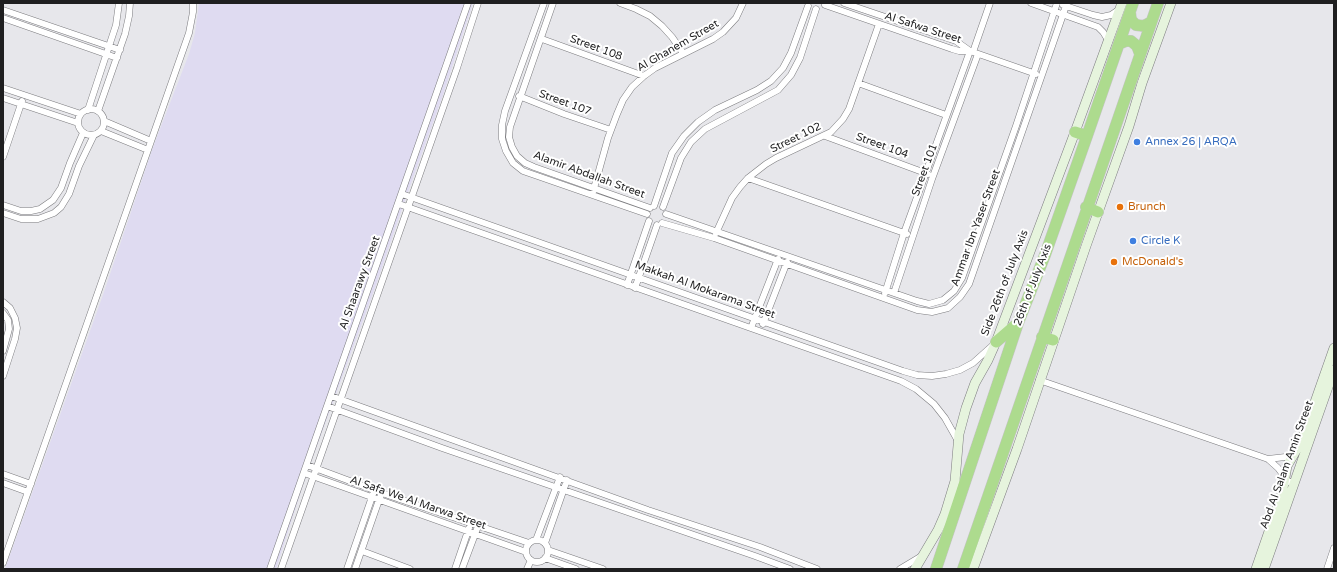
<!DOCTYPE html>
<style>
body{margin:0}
#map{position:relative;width:1337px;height:572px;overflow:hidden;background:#e7e7eb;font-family:"Varela Round",sans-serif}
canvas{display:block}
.frame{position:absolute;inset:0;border:4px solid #1f1f20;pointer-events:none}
</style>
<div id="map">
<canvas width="1337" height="572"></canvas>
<div class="frame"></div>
</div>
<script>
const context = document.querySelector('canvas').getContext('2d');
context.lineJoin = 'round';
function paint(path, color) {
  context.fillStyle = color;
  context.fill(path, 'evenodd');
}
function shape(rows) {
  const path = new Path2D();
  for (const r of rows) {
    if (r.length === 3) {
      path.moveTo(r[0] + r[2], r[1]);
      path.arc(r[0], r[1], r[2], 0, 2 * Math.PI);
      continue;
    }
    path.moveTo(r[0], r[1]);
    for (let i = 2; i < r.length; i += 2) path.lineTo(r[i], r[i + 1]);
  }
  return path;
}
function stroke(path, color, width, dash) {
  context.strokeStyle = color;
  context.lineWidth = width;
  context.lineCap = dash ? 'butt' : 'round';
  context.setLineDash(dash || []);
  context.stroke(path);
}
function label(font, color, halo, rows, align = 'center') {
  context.font = font + ' "Varela Round",sans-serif';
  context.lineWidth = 4;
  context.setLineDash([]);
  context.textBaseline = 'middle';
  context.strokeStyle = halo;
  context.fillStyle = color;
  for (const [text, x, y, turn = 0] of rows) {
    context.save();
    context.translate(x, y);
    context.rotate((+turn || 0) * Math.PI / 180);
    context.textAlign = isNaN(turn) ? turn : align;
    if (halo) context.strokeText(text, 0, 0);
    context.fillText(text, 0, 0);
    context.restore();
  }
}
const commercial = shape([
 [199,3,473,3,443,95,404,203,376,285,307,473,276,569,5,569,104,292,153,147,189,54,195,33]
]);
const street = shape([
 [544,3,505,111,502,125,502,139,506,151,513,163,523,171,647,214],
 [553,3,510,127,509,137,512,147,517,156,525,163,534,167,650,208],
 [620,3,636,9,650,16,662,26,672,37,683,53],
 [844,3,956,41,970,51],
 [1031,3,1098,27,1103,32,1108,40],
 [825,5,952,49,959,51,970,51,1036,74],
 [1063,5,1093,15,1102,17,1111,15,1120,9],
 [3,10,120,50],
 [3,18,117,58],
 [542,39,644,76],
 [973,52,990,3],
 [858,83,946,115],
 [3,88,81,114],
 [519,96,564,114,611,130],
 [3,98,78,123],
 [91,122,13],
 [88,110,116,25,119,3],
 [98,111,125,34,129,16,130,3],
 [104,121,151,141],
 [101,131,148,150],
 [825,136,928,174],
 [3,157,22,101],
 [748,178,907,234],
 [593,192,608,138,617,114,623,100,632,87,644,76,655,68,713,39,723,32,736,18,743,3],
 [402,194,903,371,917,375,932,376,946,374,960,370,973,363,992,346],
 [399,204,901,381,916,389,934,404,945,418,958,441],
 [3,205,21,211,31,211,40,209,53,200,61,188,70,163,83,133],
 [654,206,672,153,684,136,698,122,715,110,757,90,771,81,783,68,791,53,808,6],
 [663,207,681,158,691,142,705,129,778,90,791,75,800,58,816,9],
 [3,213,21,219,38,219,54,213,61,207,69,194,79,166,94,135],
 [666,214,917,301,929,304,943,300,954,291,962,278,1016,126,1057,3],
 [662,223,714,238,917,310,932,312,948,308,960,297,969,284,1067,3],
 [716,233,732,198,740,187,748,178,766,164,776,158,831,132,843,119,849,109,879,24],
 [627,285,649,221],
 [635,288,657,225],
 [885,293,904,233,970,51],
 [894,293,932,179,978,54],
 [3,302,10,308,15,318,17,328,15,339,3,376],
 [3,313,8,320,9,329,3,351],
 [763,324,787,262],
 [751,328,778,259],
 [1039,380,1268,459,1278,468,1287,480,1289,482,1293,482],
 [331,396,648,510,760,547,817,569],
 [327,406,442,448,755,556,790,569],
 [1268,459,1294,456],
 [307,465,382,493,529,543],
 [304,473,526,552],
 [3,474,31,484],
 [3,483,28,492],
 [537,551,11],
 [536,540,560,477],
 [545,543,567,480],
 [548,550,603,569],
 [362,551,410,569],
 [545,558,576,569],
 [3,563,189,33,193,12,193,3],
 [270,569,468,3],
 [281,569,457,68,478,3],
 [347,569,373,494],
 [355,569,380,497],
 [455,569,469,528],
 [462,569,477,529],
 [527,569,531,560],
 [900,569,920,557],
 [1327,569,1334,548]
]);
const secondary = shape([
 [915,569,938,530,945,514,955,481,959,434,966,408,975,383,988,360,996,342,1075,132,1122,3],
 [973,569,1017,449,1086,246,1129,126,1142,83,1171,3],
 [1256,569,1282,494,1287,466,1301,442,1334,348],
 [1264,569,1334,370]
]);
const highway = shape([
 [1130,12,1131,20,1136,25,1144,26,1151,22],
 [1119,44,1126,41,1131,41,1137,46,1140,54],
 [1075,132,1087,136],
 [1086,207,1098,212],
 [1042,337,1053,340],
 [996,342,1018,323],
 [936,569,1018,323,1045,255,1087,136,1133,3],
 [963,569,1158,3]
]);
const markers = [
 [1137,142,4,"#3f7fe0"],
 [1120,207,4,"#e8710a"],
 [1133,241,4,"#3f7fe0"],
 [1114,262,4,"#e8710a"]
];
const streetNames = [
 ["Al Safwa Street",923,28,18],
 ["Al Ghanem Street",678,46,-30],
 ["Street 108",596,48,20],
 ["Street 107",565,103,20],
 ["Street 102",796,138,-26],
 ["Street 104",882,146,20],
 ["Street 101",925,170,-70],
 ["Alamir Abdallah Street",589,175,20],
 ["Ammar Ibn Yaser Street",976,228,-70],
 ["Al Shaarawy Street",360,283,-70],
 ["Side 26th of July Axis",1005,283,-69],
 ["26th of July Axis",1033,285,-69],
 ["Makkah Al Mokarama Street",705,290,20],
 ["Abd Al Salam Amin Street",1287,465,-70],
 ["Al Safa We Al Marwa Street",418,503,19]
];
const shopNames = [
 ["Annex 26 | ARQA",1145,142],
 ["Circle K",1141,241]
];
const foodNames = [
 ["Brunch",1128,207],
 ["McDonald's",1122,262]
];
paint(commercial, '#dfdbf1');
stroke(street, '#7c7c7f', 7);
stroke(secondary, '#7c7c7f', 10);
stroke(highway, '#c5c5c5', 12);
stroke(street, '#fff', 6);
stroke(secondary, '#e6f4dd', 9);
stroke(highway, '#addb8e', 11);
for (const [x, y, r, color] of markers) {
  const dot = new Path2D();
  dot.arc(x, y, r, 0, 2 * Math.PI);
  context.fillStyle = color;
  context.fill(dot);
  stroke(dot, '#fff', 1.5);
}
label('11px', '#1f1f20', '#fff', streetNames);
label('11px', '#366cbe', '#fff', shopNames, 'left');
label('11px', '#c56008', '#fff', foodNames, 'left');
</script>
